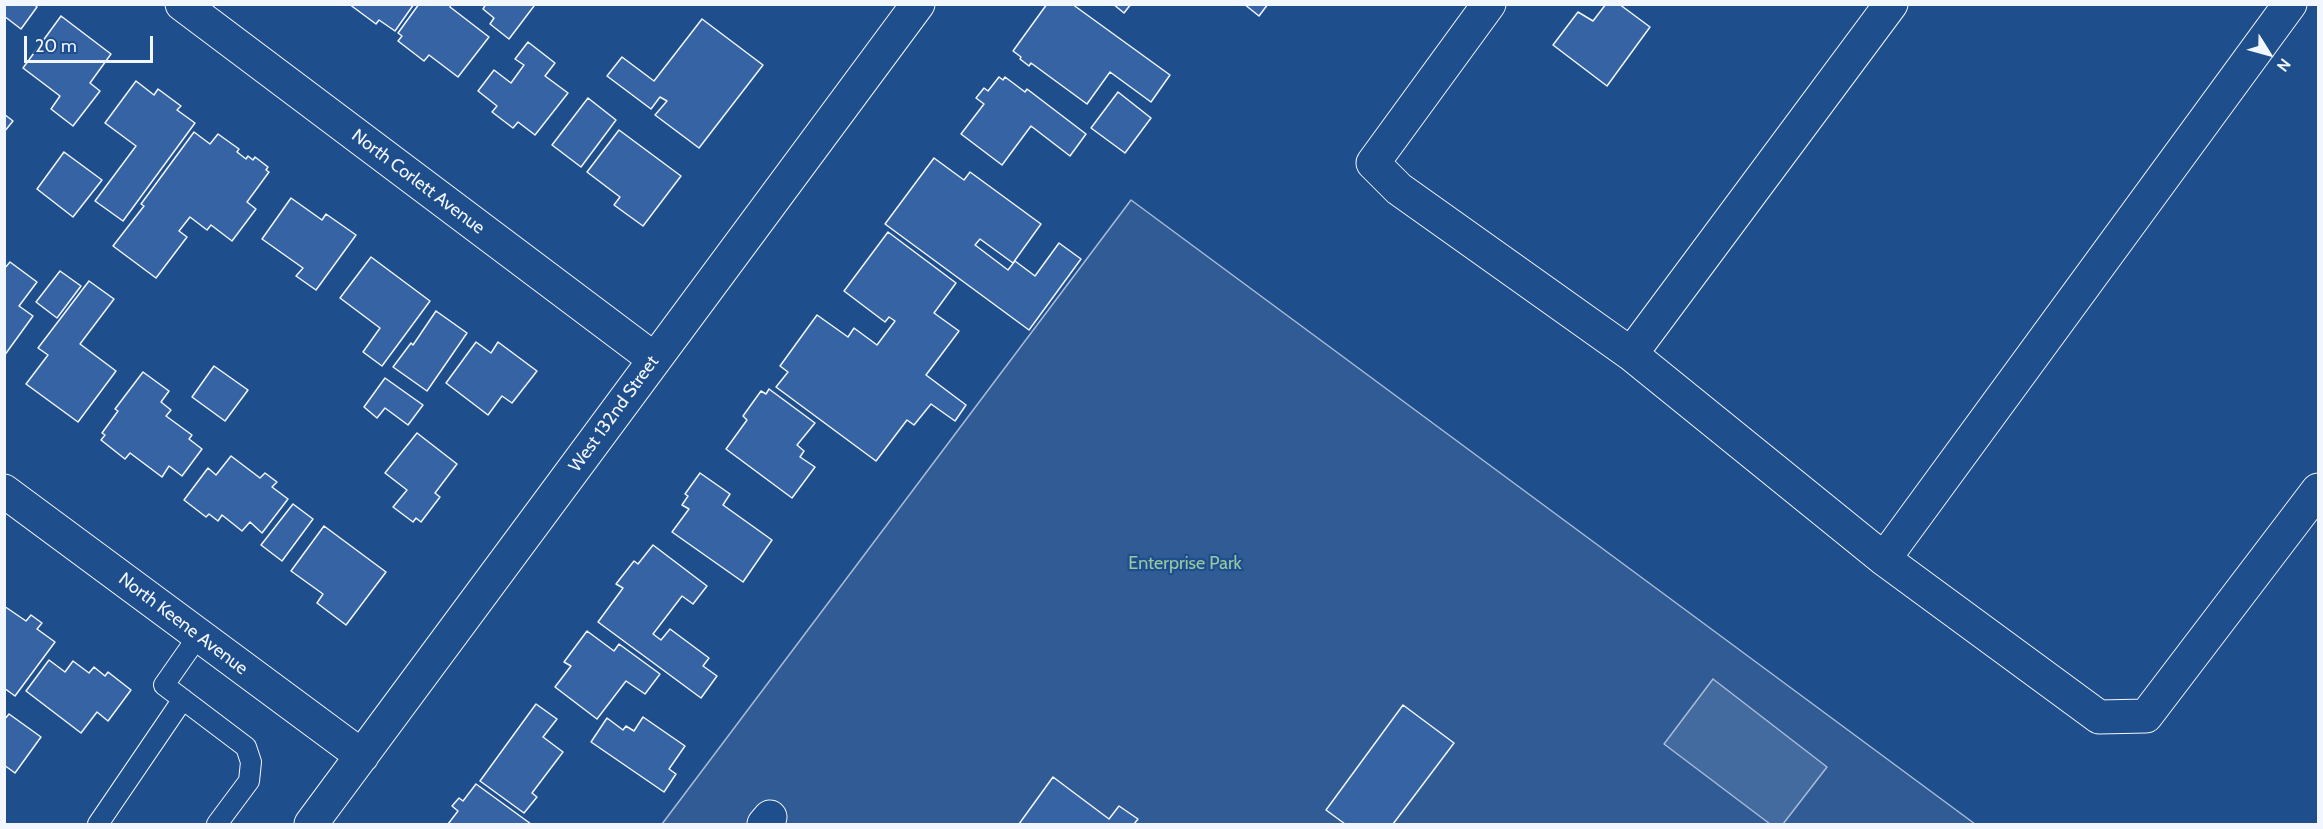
<!DOCTYPE html>
<style>
body{margin:0}
#map{position:relative;width:2323px;height:829px;overflow:hidden;background:#1f4e8c;font-family:Cabin,sans-serif}
canvas{display:block}
.frame{position:absolute;inset:0;border:6px solid #f2f6ff;pointer-events:none}
.north{position:absolute;left:2239px;top:24px;width:60px;height:60px;-webkit-text-stroke:4px #1f4e8c;paint-order:stroke;rotate:127deg;font-size:16px;font-weight:700;line-height:24px;text-align:center;color:#f2f6ff}
.north::after{content:'';display:block;margin:auto;width:21px;height:27px;background:#f2f6ff;clip-path:polygon(50% 0,100% 100%,50% 72%,0 100%)}
.scale{position:absolute;left:24px;top:36px;width:129px;height:27px;box-sizing:border-box;border:3px solid #f2f6ff;border-top:0;padding-left:8px;font-size:18px;line-height:21px;white-space:nowrap;color:#f2f6ff;-webkit-text-stroke:4px #1f4e8c;paint-order:stroke}
</style>
<div id="map">
<canvas width="2323" height="829"></canvas>
<div class="frame"></div>
<div class="north">N</div>
<div class="scale">20 m</div>
</div>
<script>
const context = document.querySelector('canvas').getContext('2d');
context.lineJoin = 'round';
function paint(path, color) {
  context.fillStyle = color;
  context.fill(path, 'evenodd');
}
function shape(rows) {
  const path = new Path2D();
  for (const r of rows) {
    path.moveTo(r[0], r[1]);
    for (let i = 2; i < r.length; i += 2) path.lineTo(r[i], r[i + 1]);
  }
  return path;
}
function stroke(path, color, width, dash) {
  context.strokeStyle = color;
  context.lineWidth = width;
  context.lineCap = dash ? 'butt' : 'round';
  context.setLineDash(dash || []);
  context.stroke(path);
}
function label(font, color, halo, rows, align = 'center') {
  context.font = font + ' Cabin,sans-serif';
  context.lineWidth = 4.5;
  context.setLineDash([]);
  context.textBaseline = 'middle';
  context.strokeStyle = halo;
  context.fillStyle = color;
  for (const [text, x, y, turn = 0] of rows) {
    context.save();
    context.translate(x, y);
    context.rotate((+turn || 0) * Math.PI / 180);
    context.textAlign = isNaN(turn) ? turn : align;
    if (halo) context.strokeText(text, 0, 0);
    context.fillText(text, 0, 0);
    context.restore();
  }
}
const green = shape([
 [1131,200,1975,824,662,824,1131,200]
]);
const water = shape([
 [1713,679,1827,767,1783,824,1770,824,1664,744,1713,679]
]);
const building = shape([
 [4,4,34,4,37,7,21,29,4,16,4,4],
 [349,4,414,4,395,31,379,20,376,24,349,4],
 [419,4,451,4,450,7,489,37,458,77,429,55,424,61,398,41,402,36,398,33,419,4],
 [486,4,531,4,534,6,509,39,490,24,494,18,483,9,486,4],
 [1047,4,1072,4,1170,75,1151,102,1110,72,1087,104,1031,63,1029,66,1020,59,1021,57,1013,51,1047,4],
 [1113,4,1131,4,1124,13,1113,4],
 [1244,4,1268,4,1259,16,1244,4],
 [1606,4,1619,4,1650,27,1607,86,1553,45,1578,12,1593,21,1606,4],
 [61,16,111,54,90,83,100,91,73,126,51,109,60,96,23,68,61,16],
 [702,19,763,65,699,148,655,115,667,101,660,97,651,109,607,76,622,57,654,81,702,19],
 [528,42,555,63,545,76,568,93,535,135,518,122,513,128,492,112,497,106,478,91,494,70,511,83,524,65,515,59,528,42],
 [999,77,1003,80,1005,77,1025,92,1027,89,1086,134,1070,156,1031,126,1002,165,961,134,984,104,976,98,984,88,988,91,999,77],
 [136,81,154,95,158,89,181,106,177,110,195,123,123,221,95,201,136,146,105,123,136,81],
 [1118,92,1151,118,1125,153,1091,128,1118,92],
 [588,98,616,120,581,167,552,145,588,98],
 [4,114,13,121,4,132,4,114],
 [619,130,681,176,643,226,614,205,620,197,587,172,619,130],
 [194,132,210,144,218,134,239,149,237,152,246,159,248,156,253,160,255,157,268,167,266,170,269,172,247,202,256,209,232,241,211,225,207,230,190,217,179,231,187,237,156,278,113,246,144,206,141,204,194,132],
 [64,152,102,180,73,217,37,189,64,152],
 [934,158,964,180,970,172,1041,224,1013,263,980,239,975,245,1008,270,1015,261,1035,276,1059,243,1081,259,1029,330,885,224,934,158],
 [291,198,322,220,326,214,356,235,316,290,296,276,303,268,262,239,291,198],
 [888,232,956,283,934,313,959,331,926,375,966,405,955,421,931,404,914,425,907,420,876,461,776,387,788,372,780,366,817,315,848,337,854,328,877,345,895,321,889,317,885,322,844,291,888,232],
 [371,257,430,301,382,366,363,352,380,328,340,298,371,257],
 [10,262,37,282,19,306,33,316,4,356,4,269,10,262],
 [60,271,81,286,57,318,36,302,60,271],
 [89,281,114,299,80,344,116,371,78,422,26,384,48,355,38,348,89,281],
 [436,311,467,333,427,391,393,367,411,343,413,345,436,311],
 [476,342,491,353,498,342,537,371,512,403,502,396,488,415,446,383,476,342],
 [214,366,248,390,225,421,192,397,214,366],
 [143,372,169,391,161,402,171,410,166,416,192,435,189,439,202,449,182,476,169,466,162,477,130,453,125,459,101,440,105,435,102,433,118,411,115,409,143,372],
 [385,378,423,405,408,425,385,408,377,418,364,407,385,378],
 [769,389,815,423,797,445,804,451,800,457,815,467,792,498,726,449,747,420,743,416,761,391,766,394,769,389],
 [417,433,457,464,435,493,440,497,421,522,416,518,413,522,393,507,407,490,385,473,417,433],
 [231,456,260,478,265,473,277,482,272,487,288,499,262,533,250,522,242,531,222,515,218,521,209,514,206,517,184,500,208,468,216,475,231,456],
 [700,473,730,494,723,505,772,540,743,582,672,532,689,509,682,505,688,496,685,494,700,473],
 [293,504,313,519,282,561,261,545,293,504],
 [324,526,386,572,346,625,317,603,323,594,291,571,324,526],
 [653,545,707,586,693,604,682,596,653,634,661,640,670,629,709,658,703,666,717,676,701,698,598,622,623,588,616,584,634,561,638,564,653,545],
 [4,606,26,621,31,615,42,623,37,629,55,642,15,696,4,688,4,606],
 [587,631,614,651,619,644,660,674,645,694,626,681,597,719,555,687,571,666,564,662,587,631],
 [49,660,65,672,73,661,89,673,94,667,105,676,108,672,131,690,108,721,97,712,81,733,26,691,49,660],
 [536,704,557,719,543,737,563,752,532,793,537,797,524,813,480,781,536,704],
 [1403,705,1454,743,1393,824,1345,824,1326,810,1403,705],
 [9,714,41,737,15,773,4,765,4,720,9,714],
 [643,717,685,746,669,769,676,774,664,792,591,742,607,718,623,730,626,726,634,731,643,717],
 [1053,777,1109,819,1119,806,1138,819,1134,824,1019,824,1053,777],
 [476,784,531,824,448,824,458,811,452,806,459,798,463,801,476,784]
]);
const lane = shape([
 [199,635,164,685,246,747,251,762,249,781,217,824],
 [98,824,183,699]
]);
const street = shape([
 [182,4,654,359],
 [1489,4,1373,163,1399,189,1631,354,1891,4],
 [1631,354,1884,559,2099,717,2146,716,2318,490],
 [4,491,362,756],
 [1884,559,2290,4],
 [311,824,918,4],
 [764,824,770,817]
]);
const streetNames = [
 ["North Corlett Avenue",418,182,37],
 ["West 132nd Street",614,414,-54],
 ["North Keene Avenue",183,624,37]
];
const parkNames = [
 ["Enterprise Park",1185,564]
];
paint(green, '#305b95');
stroke(green, '#a8bbd7', 1.5);
paint(water, '#446ba0');
stroke(water, '#a8bbd7', 1.5);
paint(building, '#3563a3');
stroke(building, '#f2f6ff', 1.5);
stroke(lane, '#f2f6ff', 22);
stroke(street, '#f2f6ff', 35);
stroke(lane, '#1f4e8c', 20);
stroke(street, '#1f4e8c', 33);
label('18px', '#f2f6ff', '#1f4e8c', streetNames);
label('18px', '#97c8a6', '#1f4e8c', parkNames);
</script>
